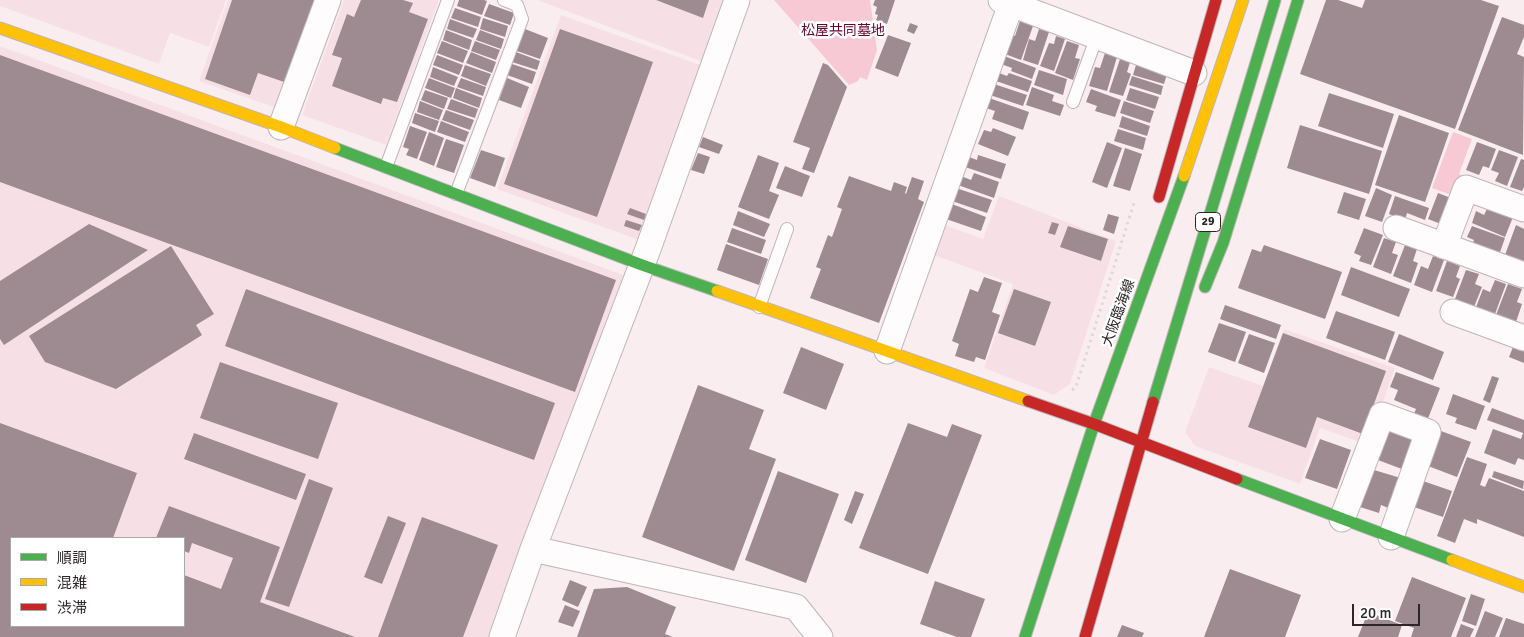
<!DOCTYPE html>
<meta charset="utf-8">
<style>
body{margin:0}
#map{position:relative;width:1524px;height:637px;overflow:hidden;background:#faedf0;font-family:Signika,"Noto Sans JP",sans-serif}
canvas{display:block}
.legend{position:absolute;left:10px;top:537px;width:175px;height:90px;box-sizing:border-box;background:#fff;border:1px solid #aba8a9;margin:0;padding:6px 9px;list-style:none;font-size:15px;color:#2d2527}
.legend li{display:flex;align-items:center;gap:10px;height:25px}
.legend b{width:25px;border:1px solid #aba8a9}
.scale{position:absolute;left:1352px;top:604px;width:68px;height:22px;box-sizing:border-box;border:2px solid #2d2527;border-top:0;padding-left:6px;font-size:15px;line-height:18px;white-space:nowrap;color:#2d2527;-webkit-text-stroke:4px #fff;paint-order:stroke}
</style>
<div id="map">
<canvas width="1524" height="637"></canvas>
<ul class="legend">
<li><b style="height:6px;background:#4caf50"></b>順調</li>
<li><b style="height:6px;background:#ffc107"></b>混雑</li>
<li><b style="height:6px;background:#c62828"></b>渋滞</li>
</ul>
<div class="scale">20 m</div>
</div>
<script>
const context = document.querySelector('canvas').getContext('2d');
context.lineJoin = 'round';
function paint(path, color) {
  context.fillStyle = color;
  context.fill(path, 'evenodd');
}
function shape(rows) {
  const path = new Path2D();
  for (const r of rows) {
    path.moveTo(r[0], r[1]);
    for (let i = 2; i < r.length; i += 2) path.lineTo(r[i], r[i + 1]);
  }
  return path;
}
function stroke(path, color, width, dash) {
  context.strokeStyle = color;
  context.lineWidth = width;
  context.lineCap = dash ? 'butt' : 'round';
  context.setLineDash(dash || []);
  context.stroke(path);
}
function label(font, color, halo, rows, align = 'center') {
  context.font = font + ' Signika,"Noto Sans JP",sans-serif';
  context.lineWidth = 5;
  context.setLineDash([]);
  context.textBaseline = 'middle';
  context.strokeStyle = halo;
  context.fillStyle = color;
  for (const [text, x, y, turn = 0] of rows) {
    context.save();
    context.translate(x, y);
    context.rotate((+turn || 0) * Math.PI / 180);
    context.textAlign = isNaN(turn) ? turn : align;
    if (halo) context.strokeText(text, 0, 0);
    context.fillText(text, 0, 0);
    context.restore();
  }
}
const built = shape([
 [0,0,226,0,209,47,170,33,159,64,0,6],
 [228,0,318,0,279,109,199,81],
 [344,0,439,0,386,145,302,115],
 [537,0,726,0,703,62],
 [561,15,703,66,639,240,497,189],
 [0,46,626,276,493,637,0,637],
 [11,538,184,538,184,626,11,626],
 [999,196,1116,241,1070,384,1054,395,984,368,1013,284,931,254,942,224,983,239],
 [1284,329,1395,368,1368,445,1320,428,1300,484,1195,446,1185,432,1209,367,1263,386]
]);
const green = shape([
 [774,0,870,0,877,50,867,80,860,77,858,81,849,85],
 [1453,132,1472,139,1459,174,1465,177,1457,197,1432,188]
]);
const building = shape([
 [232,0,316,0,287,83,258,73,250,95,205,79],
 [361,0,403,0,413,3,409,12,428,19,397,102,383,98,381,104,332,86,342,58,332,55,347,14,354,17],
 [459,0,484,0,487,1,482,15,457,6],
 [656,0,709,0,703,18],
 [875,0,895,0,887,24,876,20,878,15,875,14,877,7,873,5],
 [1326,0,1338,0,1362,8,1365,0,1481,0,1499,6,1455,129,1300,74],
 [489,4,514,13,510,25,484,16],
 [455,8,481,17,478,27,451,18],
 [1502,17,1524,25,1524,37,1517,54,1524,57,1523,155,1458,130],
 [483,18,508,26,505,37,480,29],
 [450,19,477,29,473,38,447,29],
 [1020,21,1033,26,1021,60,1005,54,1012,35,1015,36],
 [910,23,918,26,914,34,907,31],
 [525,29,548,38,540,59,517,51],
 [560,29,653,62,597,217,504,184],
 [1039,29,1049,32,1038,65,1023,60,1029,39,1035,41],
 [446,30,472,40,469,50,443,40],
 [480,30,504,39,501,49,476,40],
 [888,35,911,43,898,77,875,68],
 [1056,36,1065,39,1054,71,1040,66,1049,43,1054,44],
 [442,41,468,51,463,63,437,53],
 [475,41,500,50,496,60,471,51],
 [1067,41,1079,45,1075,58,1080,59,1073,80,1055,73],
 [471,52,496,62,492,73,466,63],
 [516,52,540,61,537,70,512,62],
 [1105,53,1117,57,1107,91,1089,86,1095,67,1100,68],
 [0,55,616,280,575,392,0,182],
 [437,55,463,65,459,75,433,65],
 [1004,56,1036,68,1032,79,1011,71,1012,68,1001,64],
 [1120,59,1130,62,1127,72,1131,74,1123,96,1109,92],
 [823,63,828,65,847,87,814,173,802,169,810,148,793,142],
 [512,64,536,72,532,84,507,75],
 [465,65,491,74,486,86,461,76],
 [1136,65,1167,74,1164,84,1133,75],
 [433,67,458,77,454,86,430,77],
 [1039,70,1067,79,1063,95,1034,85],
 [999,73,1007,76,1009,73,1032,81,1028,92,996,81],
 [1132,76,1163,86,1161,95,1129,85],
 [429,78,455,88,451,98,425,88],
 [461,78,486,87,483,96,457,87],
 [507,78,529,87,521,108,499,100],
 [994,84,1027,95,1023,106,990,95],
 [1032,87,1054,95,1052,101,1064,105,1060,116,1026,105],
 [456,88,482,98,479,108,453,98],
 [1130,88,1159,97,1155,109,1126,100],
 [1091,89,1121,100,1115,117,1095,111,1097,106,1086,102],
 [425,90,448,98,444,109,421,100],
 [1329,93,1394,114,1383,148,1318,126],
 [989,98,1029,112,1023,130,992,119,995,111,986,108],
 [451,99,478,109,475,118,447,109],
 [420,101,443,110,439,120,417,112],
 [1124,101,1154,111,1150,123,1120,113],
 [446,110,474,120,470,130,442,120],
 [415,113,439,121,435,132,412,123],
 [1399,115,1449,133,1425,202,1375,185],
 [1122,116,1150,126,1147,136,1119,127],
 [441,121,469,132,465,142,437,132],
 [1300,125,1382,151,1369,194,1287,168],
 [410,126,427,132,417,159,406,155,409,149,403,147],
 [993,128,1016,137,1008,156,978,144,984,130,991,132],
 [1118,129,1146,138,1143,150,1114,141],
 [429,132,444,138,434,166,419,160],
 [703,137,723,145,719,154,699,147],
 [446,139,464,145,454,173,436,167],
 [1107,142,1122,148,1107,188,1092,182],
 [1477,142,1496,149,1489,168,1483,166,1479,175,1466,170],
 [1125,148,1142,154,1130,191,1113,186],
 [481,150,505,158,495,187,470,178],
 [1499,150,1518,157,1507,186,1495,181,1499,173,1491,170],
 [698,153,710,157,704,174,691,170],
 [758,155,779,163,769,191,779,195,769,219,738,207],
 [978,155,1006,164,1001,179,965,167,969,157,977,160],
 [1521,159,1524,160,1524,187,1522,191,1510,187],
 [785,166,810,176,802,197,776,188],
 [974,173,999,182,994,198,958,185,961,176,971,180],
 [849,176,891,191,894,182,907,187,905,193,906,194,912,177,924,181,918,199,924,202,879,323,810,298,821,269,816,267,828,235,832,237,842,209,837,207],
 [956,188,992,200,987,213,952,201],
 [1376,188,1392,195,1382,222,1365,216],
 [1344,192,1366,199,1359,220,1337,213],
 [1438,193,1456,200,1446,226,1428,219],
 [1395,196,1429,208,1425,220,1407,213,1405,220,1389,214],
 [952,204,986,217,981,231,946,219],
 [1488,207,1513,217,1505,237,1472,223,1476,211,1484,215],
 [630,208,646,214,644,220,627,214],
 [738,211,770,224,764,237,733,225],
 [1108,214,1119,217,1114,234,1103,230],
 [626,220,642,225,639,231,624,226],
 [1052,222,1059,224,1055,235,1048,233],
 [89,224,148,250,4,345,0,339,0,281],
 [1516,225,1524,229,1524,262,1505,255],
 [1068,226,1108,239,1101,261,1060,247],
 [1472,226,1505,238,1499,255,1472,245,1474,240,1467,237],
 [732,228,766,240,761,254,727,242],
 [1364,228,1383,235,1371,265,1359,261,1361,256,1354,253],
 [1384,238,1396,242,1392,253,1398,255,1391,274,1373,267],
 [726,244,768,259,759,285,717,270],
 [1264,245,1342,272,1325,319,1238,288,1252,249,1261,252],
 [1405,245,1417,249,1413,261,1418,263,1411,283,1393,276],
 [171,246,214,314,196,325,202,335,116,389,45,362,29,336],
 [1433,256,1444,260,1432,292,1414,285,1421,266,1428,269],
 [1447,261,1460,266,1456,277,1460,279,1453,297,1436,291],
 [1351,267,1410,289,1399,317,1341,295],
 [1466,270,1479,274,1475,284,1482,287,1474,307,1455,299],
 [984,277,1002,283,992,312,1000,315,985,360,976,357,974,362,955,356,959,344,952,341,970,289,978,292],
 [1495,280,1506,284,1495,314,1476,307,1483,289,1490,292],
 [1508,284,1522,289,1517,302,1522,304,1516,322,1496,315],
 [246,289,555,403,534,460,225,346],
 [1014,289,1051,302,1035,346,998,333],
 [1225,305,1281,325,1276,339,1220,319],
 [1336,311,1395,332,1385,360,1326,338],
 [1219,323,1246,332,1235,362,1208,352],
 [1283,333,1386,371,1363,434,1317,417,1306,448,1248,427],
 [1249,334,1275,343,1264,373,1238,363],
 [1399,334,1444,352,1433,380,1388,362],
 [1515,342,1524,346,1524,363,1509,357],
 [801,347,844,364,826,410,783,393],
 [220,362,338,403,318,459,200,418],
 [1396,372,1440,388,1427,421,1413,416,1416,409,1394,400,1398,390,1390,387],
 [1492,376,1499,378,1490,403,1483,400],
 [698,385,764,410,749,449,776,459,734,571,642,537],
 [1453,394,1485,406,1476,430,1455,423,1457,418,1446,414],
 [1492,408,1524,420,1524,460,1518,458,1515,465,1484,453,1493,429,1521,439,1523,433,1487,420],
 [0,423,137,473,113,538,11,538,11,626,184,626,184,575,221,589,233,558,192,543,189,553,184,551,184,538,156,538,169,506,280,547,260,602,355,637,0,637],
 [908,423,947,437,952,424,982,435,928,574,859,548],
 [1390,430,1419,440,1407,471,1378,460],
 [1441,431,1471,442,1457,477,1428,466],
 [194,433,306,474,296,500,184,459],
 [1320,439,1351,450,1337,489,1305,478],
 [1467,457,1487,464,1480,485,1485,487,1489,478,1524,491,1524,537,1477,519,1477,524,1464,519,1455,543,1437,536],
 [1374,470,1404,479,1393,510,1381,505,1379,513,1360,507],
 [778,471,839,494,806,583,745,560],
 [1494,471,1524,481,1523,489,1492,477],
 [309,479,333,488,289,607,265,599],
 [1423,481,1452,491,1443,517,1414,507],
 [855,491,864,494,852,524,844,520],
 [388,516,406,523,382,584,364,577],
 [422,517,498,545,463,637,378,637],
 [1230,569,1301,595,1285,637,1204,637],
 [1412,577,1466,598,1451,637,1411,637,1414,628,1395,621],
 [570,580,587,587,578,607,562,600],
 [935,581,985,599,971,637,957,637,920,624],
 [627,587,676,607,665,634,673,637,577,637,594,589],
 [1471,594,1485,599,1476,626,1462,621],
 [565,605,580,611,573,627,558,622],
 [1485,611,1503,618,1495,637,1475,637],
 [1368,612,1402,625,1398,637,1358,637],
 [1506,618,1524,624,1524,637,1499,637],
 [1461,624,1474,629,1470,637,1456,637],
 [1122,625,1144,633,1142,637,1117,637]
]);
const path = shape([
 [1072,390,1076,387,1134,203]
]);
const lane = shape([
 [1073,102,1097,36],
 [386,167,448,0],
 [456,194,522,19,517,5,504,0],
 [759,307,787,229]
]);
const street = shape([
 [1001,0,1194,73],
 [281,127,328,0],
 [1396,228,1524,275],
 [1444,246,1466,188,1524,209],
 [1453,312,1524,338],
 [887,351,1011,4],
 [1342,519,1382,415,1428,432,1391,537],
 [533,549,796,607,820,637],
 [502,637,533,549,648,249,737,0]
]);
const fast = shape([
 [335,148,642,265,717,291],
 [1205,287,1223,243,1298,0],
 [1153,402,1275,0],
 [1237,479,1452,560],
 [1025,637,1094,424,1184,176]
]);
const slow = shape([
 [0,28,281,127,335,148],
 [1184,176,1243,0],
 [717,291,1028,401],
 [1452,560,1524,587]
]);
const jam = shape([
 [1159,197,1216,0],
 [1028,401,1094,424,1237,479],
 [1085,637,1153,402]
]);
const shields = [
 [1208,222,25]
];
const shieldNames = [
 ["29",1208,222]
];
const parkNames = [
 ["松屋共同墓地",843,31]
];
const streetNames = [
 ["大阪臨海線",1119,313,-70]
];
paint(built, '#f7e0e5');
paint(green, '#f7c9d5');
paint(building, '#9e8b91');
stroke(lane, '#bfb5b7', 14);
stroke(street, '#bfb5b7', 27);
stroke(fast, '#bfb5b7', 13);
stroke(slow, '#bfb5b7', 13);
stroke(jam, '#bfb5b7', 13);
stroke(path, '#ddd9da', 3, [2.5, 4]);
stroke(lane, '#fefcfd', 12);
stroke(street, '#fefcfd', 25);
stroke(fast, '#4caf50', 11);
stroke(slow, '#ffc107', 11);
stroke(jam, '#c62828', 11);
for (const [x, y, w] of shields) {
  const box = new Path2D();
  box.roundRect(x - w / 2, y - 9.5, w, 19, 4);
  context.fillStyle = '#fff';
  context.fill(box);
  stroke(box, '#2d2527', 1);
}
label('bold 12px', '#2d2527', null, shieldNames);
label('14px', '#65032f', '#fff', parkNames);
label('14px', '#2d2527', '#fff', streetNames);
</script>
